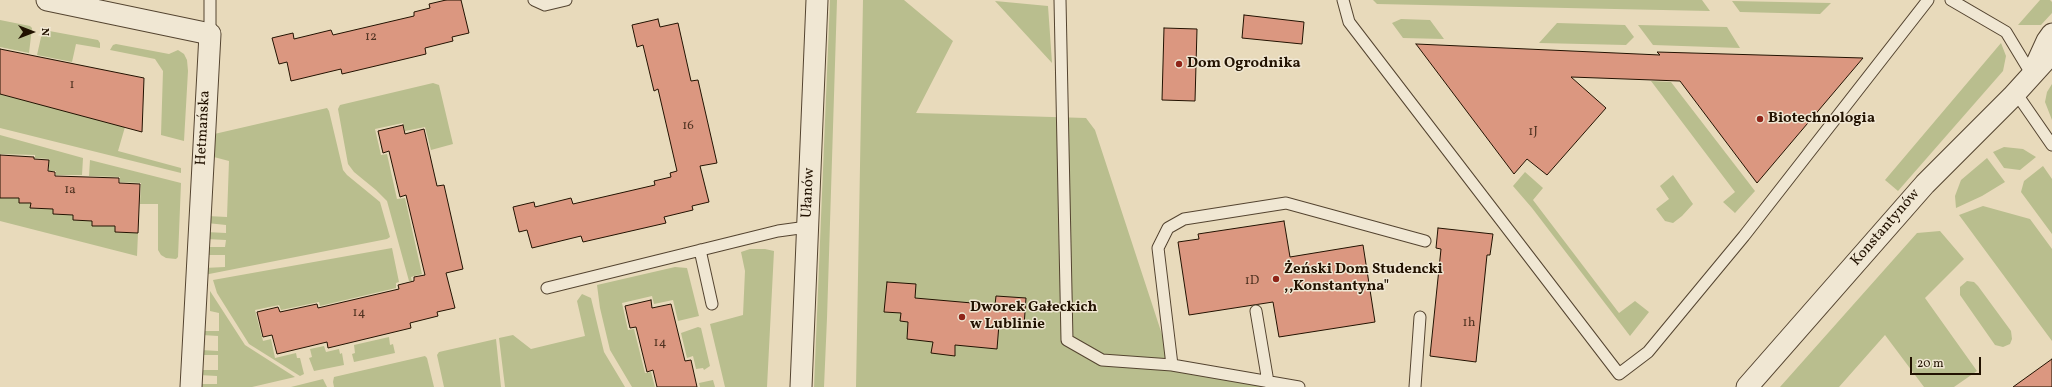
<!DOCTYPE html>
<meta charset="utf-8">
<style>
body{margin:0}
#map{position:relative;width:2052px;height:387px;overflow:hidden;background:#e8dabb;font-family:Vollkorn,serif}
canvas{display:block}
.north{position:absolute;left:12px;top:12px;width:40px;height:40px;-webkit-text-stroke:3px #f0e7d3;paint-order:stroke;rotate:90deg;font-size:11px;font-weight:700;line-height:16px;text-align:center;color:#221201}
.north::after{content:'';display:block;margin:auto;width:14px;height:18px;background:#221201;clip-path:polygon(50% 0,100% 100%,50% 72%,0 100%)}
.scale{position:absolute;left:1910px;top:357px;width:71px;height:18px;box-sizing:border-box;border:2px solid #221201;border-top:0;padding-left:5px;font-size:12px;line-height:14px;white-space:nowrap;color:#221201;-webkit-text-stroke:3px #f0e7d3;paint-order:stroke}
</style>
<div id="map">
<canvas width="2052" height="387"></canvas>
<div class="north">N</div>
<div class="scale">20 m</div>
</div>
<script>
const context = document.querySelector('canvas').getContext('2d');
context.lineJoin = 'round';
function paint(path, color) {
  context.fillStyle = color;
  context.fill(path, 'evenodd');
}
function shape(rows) {
  const path = new Path2D();
  for (const r of rows) {
    path.moveTo(r[0], r[1]);
    for (let i = 2; i < r.length; i += 2) path.lineTo(r[i], r[i + 1]);
  }
  return path;
}
function stroke(path, color, width, dash) {
  context.strokeStyle = color;
  context.lineWidth = width;
  context.lineCap = dash ? 'butt' : 'round';
  context.setLineDash(dash || []);
  context.stroke(path);
}
function label(font, color, halo, rows, align = 'center') {
  context.font = font + ' Vollkorn,serif';
  context.lineWidth = 3;
  context.setLineDash([]);
  context.textBaseline = 'middle';
  context.strokeStyle = halo;
  context.fillStyle = color;
  for (const [text, x, y, turn = 0] of rows) {
    context.save();
    context.translate(x, y);
    context.rotate((+turn || 0) * Math.PI / 180);
    context.textAlign = isNaN(turn) ? turn : align;
    if (halo) context.strokeText(text, 0, 0);
    context.fillText(text, 0, 0);
    context.restore();
  }
}
const green = shape([
 [830,0,837,0,827,318,824,387,814,387],
 [863,0,904,0,953,41,916,113,1086,118,1095,130,1172,365,1290,387,856,387],
 [1373,0,1702,0,1710,11,1377,4],
 [2040,0,2050,0,2052,2,2052,13,2041,25,2018,25],
 [995,1,1048,6,1052,63],
 [1732,1,1831,3,1820,14,1740,12],
 [1401,19,1430,20,1444,39,1403,38,1392,23],
 [0,20,30,26,32,28,29,53,0,47],
 [1557,23,1625,25,1634,37,1626,45,1539,43],
 [1638,25,1727,27,1740,48,1653,45],
 [44,30,98,40,100,43,100,48,76,44,72,62,37,55,42,33],
 [2001,43,2006,56,2003,71,1898,191,1885,180],
 [116,44,169,54,178,50,184,54,187,60,188,71,184,141,161,135,163,71,155,59,110,50,113,45],
 [1651,81,1671,82,1755,191,1735,213,1723,202,1735,192],
 [433,83,439,85,453,144,431,150,425,127,405,131,403,123,375,129,381,155,387,154,397,199,405,198,422,274,411,277,412,281,409,281,387,201,376,190,354,172,348,164,338,109,340,105],
 [2052,84,2052,120,2045,102,2047,92],
 [0,94,125,127,118,151,181,168,181,173,0,128],
 [327,108,329,111,343,170,347,175,380,202,390,237,387,239,204,275,204,268,225,267,225,255,205,255,206,247,225,247,226,240,206,239,206,232,226,233,226,225,207,223,207,216,227,217,229,161,210,156,210,135],
 [0,135,83,158,82,175,56,175,56,171,49,171,49,159,35,158,35,155,0,154],
 [2004,147,2023,149,2036,157,2020,170,2004,168,1993,152],
 [1987,158,2005,182,1982,196,1956,208,1955,196,1961,180],
 [90,160,181,183,178,257,176,259,166,258,161,255,158,250,158,204,140,204,141,183,120,182,120,177,89,176],
 [2043,166,2052,179,2052,234,2021,192,2024,181],
 [1525,172,1543,188,1533,200,1619,313,1635,301,1649,312,1630,336,1532,208,1513,186],
 [1673,175,1693,204,1682,216,1673,223,1665,221,1656,209,1669,199,1660,186],
 [0,198,19,198,19,203,31,203,30,208,53,209,53,214,73,215,73,220,92,221,92,226,115,226,115,232,138,233,137,256,0,221],
 [1983,206,2030,219,2052,249,2052,341,1959,215],
 [1940,231,1964,259,1925,298,1977,371,1954,387,1924,387,1885,335,1839,387,1780,387,1917,233],
 [392,248,399,282,396,283,396,288,320,306,319,302,281,310,279,305,255,310,263,341,271,339,275,358,296,353,297,358,300,358,304,374,300,376,249,344,217,293,213,280],
 [750,249,765,249,774,251,767,387,725,387,710,324,743,315,745,271,741,252],
 [675,267,687,268,699,316,678,321,673,300,654,304,652,296,622,303,628,330,634,329,645,373,651,372,655,387,632,387,610,350,600,308,597,285],
 [1967,281,1974,282,1978,286,2011,331,2012,339,2010,344,2003,347,1995,345,1960,295,1960,287],
 [210,291,245,345,295,377,252,387,199,387,199,384,217,384,217,376,199,375,200,370,218,370,218,355,201,355,201,350,218,351,218,336,202,335,202,331,219,331,219,313,210,311],
 [582,294,591,298,604,352,625,387,505,387,499,338,513,335,531,349,585,336,577,301],
 [698,327,701,328,710,366,704,370,703,368,696,369,693,356,687,358,681,333],
 [389,337,390,345,393,344,395,353,354,362,352,354,355,353,354,345],
 [496,339,501,387,444,387,437,355,439,352],
 [324,346,326,352,339,349,340,354,342,353,344,365,314,371,309,358,312,357,310,349],
 [425,356,427,358,434,387,334,387,333,382,334,377],
 [323,379,327,387,291,387],
 [713,380,715,387,700,387,699,383]
]);
const building = shape([
 [446,0,461,0,469,33,452,37,453,41,425,48,426,54,342,74,341,69,291,81,287,62,279,64,272,38,293,33,294,39,331,30,333,35,414,16,414,12,430,8,429,4,446,0],
 [1244,15,1304,22,1302,44,1242,38,1244,15],
 [658,19,660,27,678,23,691,81,698,80,717,163,700,166,709,202,692,206,693,210,664,217,666,223,583,242,581,236,532,248,527,230,519,232,513,207,534,202,535,207,571,198,573,204,655,185,654,181,671,177,670,173,677,171,658,89,654,91,643,45,637,47,632,25,658,19],
 [1164,28,1197,29,1195,101,1162,100,1164,28],
 [1416,44,1660,55,1657,52,1863,58,1757,183,1680,81,1571,77,1606,108,1547,175,1527,159,1514,174,1416,44],
 [0,49,144,78,142,132,0,94,0,49],
 [403,125,405,134,424,129,437,186,444,185,463,269,446,273,455,308,437,312,438,316,410,323,411,328,328,348,327,342,277,354,272,335,263,337,257,312,278,307,280,312,317,304,318,308,399,289,398,285,414,281,414,277,425,275,406,195,400,197,389,151,383,153,378,131,403,125],
 [0,155,34,157,34,159,49,160,48,171,55,172,55,176,119,178,119,183,140,184,138,233,115,232,115,226,92,226,92,221,73,220,73,215,53,214,53,209,30,208,31,203,19,203,19,198,0,198,0,155],
 [1284,221,1290,257,1363,245,1375,322,1279,337,1273,302,1189,315,1178,242,1199,239,1198,234,1284,221],
 [1438,228,1493,234,1490,255,1487,255,1476,362,1430,356,1441,249,1436,248,1438,228],
 [887,282,916,284,915,298,995,305,996,296,1026,298,1024,326,999,324,997,349,955,345,955,356,931,353,933,342,907,339,908,322,900,321,901,313,884,312,887,282],
 [651,300,652,308,671,304,685,361,691,360,697,387,657,387,653,370,647,372,636,327,630,328,625,306,651,300],
 [2052,359,2052,387,2013,387,2052,359]
]);
const lane = shape([
 [210,0,210,34],
 [534,0,545,5,566,0],
 [1060,0,1067,340,1102,360,1172,365,1299,387],
 [1343,0,1349,22,1619,374,1648,352,1744,236,1928,0],
 [1951,0,2006,32,2032,75],
 [2016,93,2052,145],
 [700,250,712,304],
 [547,288,778,231,807,227],
 [1256,311,1268,382],
 [1172,365,1158,248,1168,228,1184,219,1286,203,1425,241],
 [1415,387,1420,317]
]);
const street = shape([
 [47,0,210,34,191,387],
 [2036,65,2047,41,2052,34],
 [801,387,817,0],
 [1747,387,1925,184,2012,97,2052,53]
]);
const markers = [
 [1179,64,4,"#8f2418"],
 [1760,119,4,"#8f2418"],
 [1276,279,4,"#8f2418"],
 [962,317,4,"#8f2418"]
];
const numberNames = [
 ["12",371,38],
 ["1",72,86],
 ["16",688,127],
 ["1J",1533,133],
 ["1a",70,191],
 ["1D",1252,282],
 ["14",359,314],
 ["1h",1469,324],
 ["14",660,344]
];
const poiNames = [
 ["Dom Ogrodnika",1187,64],
 ["Biotechnologia",1768,119],
 ["Żeński Dom Studencki",1284,270],
 [",,Konstantyna\"",1284,287],
 ["Dworek Gałeckich",970,308],
 ["w Lublinie",970,325]
];
const streetNames = [
 ["Hetmańska",204,128,-87],
 ["Ułanów",809,193,-87],
 ["Konstantynów",1886,228,-49]
];
paint(green, '#b9be8e');
paint(building, '#db9780');
stroke(building, '#221201', 1);
stroke(lane, '#544430', 13);
stroke(street, '#544430', 23);
stroke(lane, '#f0e7d3', 11);
stroke(street, '#f0e7d3', 21);
for (const [x, y, r, color] of markers) {
  const dot = new Path2D();
  dot.arc(x, y, r, 0, 2 * Math.PI);
  context.fillStyle = color;
  context.fill(dot);
  stroke(dot, '#f0e7d3', 1.5);
}
label('13px', '#503321', null, numberNames);
label('bold 15px', '#221201', '#f0e7d3', poiNames, 'left');
label('15px', '#221201', '#f0e7d3', streetNames);
</script>
